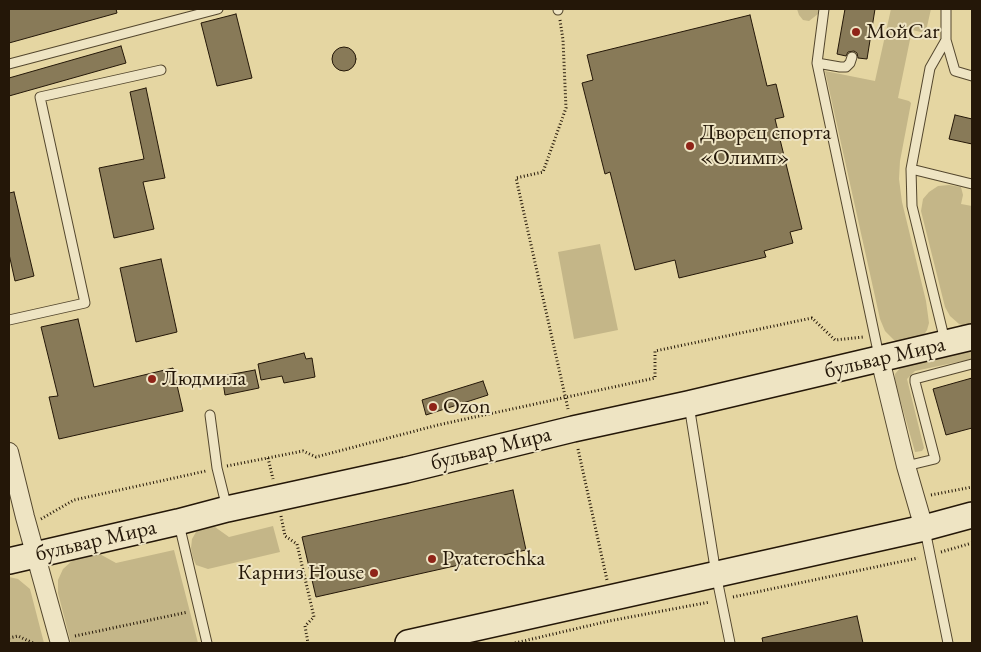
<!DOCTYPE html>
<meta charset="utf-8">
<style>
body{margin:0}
#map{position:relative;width:981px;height:652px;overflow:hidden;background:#e5d6a2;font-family:"EB Garamond",serif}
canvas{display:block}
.frame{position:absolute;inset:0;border:10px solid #241708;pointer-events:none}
</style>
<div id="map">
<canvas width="981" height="652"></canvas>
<div class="frame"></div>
</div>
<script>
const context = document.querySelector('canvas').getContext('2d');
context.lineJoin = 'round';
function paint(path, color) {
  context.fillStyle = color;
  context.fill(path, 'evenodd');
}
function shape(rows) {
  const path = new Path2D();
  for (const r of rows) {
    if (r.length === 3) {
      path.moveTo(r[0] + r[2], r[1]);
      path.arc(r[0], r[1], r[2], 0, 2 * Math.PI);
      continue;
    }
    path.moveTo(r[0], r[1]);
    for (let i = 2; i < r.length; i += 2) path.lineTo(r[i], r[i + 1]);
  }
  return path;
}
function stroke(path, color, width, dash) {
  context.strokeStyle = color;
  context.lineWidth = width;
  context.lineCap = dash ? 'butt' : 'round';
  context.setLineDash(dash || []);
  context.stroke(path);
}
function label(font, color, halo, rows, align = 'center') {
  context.font = font + ' "EB Garamond",serif';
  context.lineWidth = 4;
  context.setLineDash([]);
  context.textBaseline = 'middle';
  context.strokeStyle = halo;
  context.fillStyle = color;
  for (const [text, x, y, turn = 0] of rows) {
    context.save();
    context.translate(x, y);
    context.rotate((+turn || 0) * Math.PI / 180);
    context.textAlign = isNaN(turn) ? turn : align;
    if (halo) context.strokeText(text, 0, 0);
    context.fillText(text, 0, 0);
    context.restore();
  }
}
const green = shape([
 [797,9,819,9,818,14,809,21,803,20,799,15],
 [891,9,931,9,926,31,921,32,912,30,898,98,909,101,911,103,900,161,899,179,902,202,926,301,929,323,927,330,923,336,900,343,894,340,885,331,880,319,825,71,875,81],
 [949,185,961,187,963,195,961,204,972,206,972,327,967,327,959,324,950,316,945,307,921,211,923,199,929,192,938,186],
 [600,244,618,330,574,339,558,252],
 [972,348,972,359,915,371,907,379,924,448,922,451,915,452,895,382,895,374,900,368,909,362],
 [273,526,280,552,208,569,196,565,193,558,191,548,192,539,196,532,202,528,215,527,229,537],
 [174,550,198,643,71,643,58,593,58,580,63,569,73,560,92,554,98,553,116,563],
 [9,577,18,579,30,589,44,643,9,643]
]);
const building = shape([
 [9,9,116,9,117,13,9,43,9,9],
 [845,9,875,9,867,59,858,58,857,53,854,51,848,52,846,56,837,54,845,9],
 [236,14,252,78,217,86,201,23,236,14],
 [750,15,767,86,776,84,784,117,775,119,802,229,790,232,793,243,764,251,766,257,679,278,675,260,635,270,610,172,605,174,582,83,593,80,587,55,750,15],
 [121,46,126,63,9,96,9,78,121,46],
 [344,59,12],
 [146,88,165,178,143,182,154,229,114,238,99,168,144,159,130,92,146,88],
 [955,115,972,119,972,144,949,139,955,115],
 [14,192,34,276,15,281,9,254,9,193,14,192],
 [161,259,177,332,136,342,120,268,161,259],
 [78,319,94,387,173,368,183,411,59,439,49,397,58,396,41,327,78,319],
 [304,353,306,359,312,358,315,377,284,383,282,376,261,380,258,364,304,353],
 [255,370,259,388,225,395,222,376,255,370],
 [972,378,972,428,946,435,933,389,972,378],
 [483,381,488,395,426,415,422,400,483,381],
 [513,490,526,550,316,597,302,537,513,490],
 [857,616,863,643,763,643,762,638,857,616]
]);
const path = shape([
 [560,20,563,40,566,108,543,172,516,178,568,409],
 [578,449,607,580],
 [268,458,273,479],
 [227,466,303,451,316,457,438,425,655,378,655,351,812,318,835,340,863,337],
 [931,495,972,487],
 [281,516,285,536,297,544,314,617,305,626,308,643],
 [41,519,74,500,206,471],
 [941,552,972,543],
 [733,597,918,558],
 [75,636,188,612],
 [9,638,18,636,33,643],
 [515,643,609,621,710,602]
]);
const lane = shape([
 [558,9,558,10],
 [824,9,817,63,879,356],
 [946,9,946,40,955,71,972,76],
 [817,63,840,67,846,67,850,63,852,57],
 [9,64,218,9],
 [911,169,972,184],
 [9,320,85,303,40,97,161,70],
 [945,341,912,206,911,169,930,68,946,40],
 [689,405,716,574,730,643],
 [210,415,217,468,227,508],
 [906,466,935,459,915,382,915,379,972,364],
 [179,524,207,643],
 [925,530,948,643]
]);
const street = shape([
 [880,359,906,466,924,528],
 [9,452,25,517,60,643]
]);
const secondary = shape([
 [9,561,178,522,227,509,406,470,573,429,688,404,972,337],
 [408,643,924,528,972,515]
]);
const markers = [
 [856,32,5,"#8f2418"],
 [690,146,5,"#8f2418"],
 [152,379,5,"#8f2418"],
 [433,407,5,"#8f2418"],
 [432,559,5,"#8f2418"],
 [374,573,5,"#8f2418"]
];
const poiNames = [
 ["МойCar",866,32],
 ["Дворец спорта",700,133],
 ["«Олимп»",700,158],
 ["Людмила",162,379],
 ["Ozon",443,407],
 ["Pyaterochka",442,559],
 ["Карниз House",364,573,"right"]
];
const streetNames = [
 ["бульвар Мира",885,358,-13],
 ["бульвар Мира",491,449,-14],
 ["бульвар Мира",96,541,-13]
];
paint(green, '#c4b688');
paint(building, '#887a58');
stroke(building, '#241708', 1);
stroke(lane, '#54472e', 11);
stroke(street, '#54472e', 20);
stroke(secondary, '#241708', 28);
stroke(path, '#241708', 3, [1, 2.5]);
stroke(lane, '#eee4c3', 9);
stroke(street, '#eee4c3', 18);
stroke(secondary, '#eee4c3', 25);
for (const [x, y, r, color] of markers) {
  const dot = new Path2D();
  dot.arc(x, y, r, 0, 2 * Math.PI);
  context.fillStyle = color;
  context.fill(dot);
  stroke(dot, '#eee4c3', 2);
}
label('22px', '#241708', '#eee4c3', poiNames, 'left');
label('22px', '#241708', '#eee4c3', streetNames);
</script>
